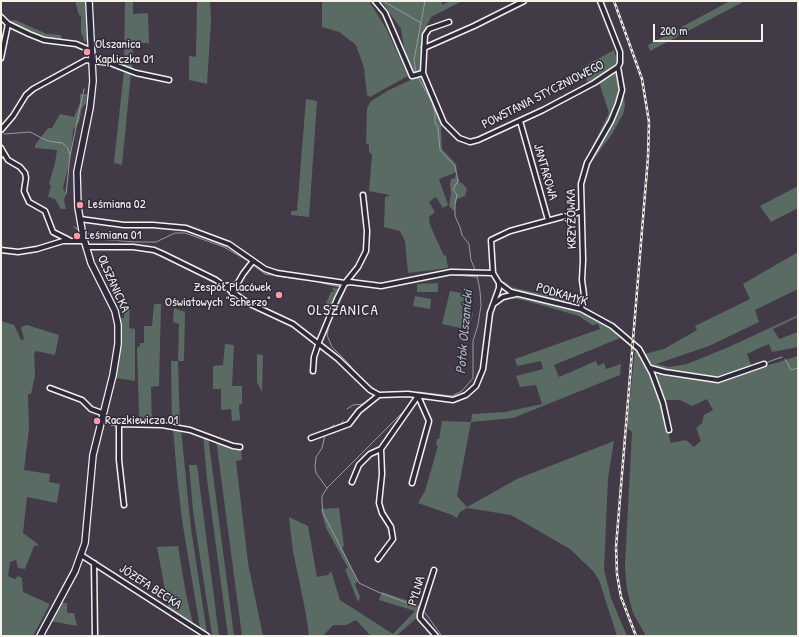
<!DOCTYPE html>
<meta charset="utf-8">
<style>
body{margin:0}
#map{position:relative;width:799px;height:637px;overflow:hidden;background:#433a48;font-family:"Patrick Hand",sans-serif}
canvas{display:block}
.frame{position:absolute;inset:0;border:2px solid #f4f1e8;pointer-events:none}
.scale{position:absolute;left:653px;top:24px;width:110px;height:18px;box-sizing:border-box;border:2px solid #f4f1e8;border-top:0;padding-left:5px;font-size:12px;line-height:14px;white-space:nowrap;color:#f4f1e8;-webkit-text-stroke:3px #2f2a3d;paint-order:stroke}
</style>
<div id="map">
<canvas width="799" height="637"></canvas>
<div class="frame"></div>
<div class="scale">200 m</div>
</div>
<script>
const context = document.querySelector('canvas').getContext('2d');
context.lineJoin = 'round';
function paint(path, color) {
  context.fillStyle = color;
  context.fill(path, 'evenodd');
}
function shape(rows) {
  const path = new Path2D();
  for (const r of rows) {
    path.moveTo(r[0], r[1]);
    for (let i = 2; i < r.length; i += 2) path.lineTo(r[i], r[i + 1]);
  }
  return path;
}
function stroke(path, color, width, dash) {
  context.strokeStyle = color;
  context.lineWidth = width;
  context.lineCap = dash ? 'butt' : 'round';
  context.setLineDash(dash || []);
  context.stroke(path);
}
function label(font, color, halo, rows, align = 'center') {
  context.font = font + ' "Patrick Hand",sans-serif';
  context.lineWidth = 3;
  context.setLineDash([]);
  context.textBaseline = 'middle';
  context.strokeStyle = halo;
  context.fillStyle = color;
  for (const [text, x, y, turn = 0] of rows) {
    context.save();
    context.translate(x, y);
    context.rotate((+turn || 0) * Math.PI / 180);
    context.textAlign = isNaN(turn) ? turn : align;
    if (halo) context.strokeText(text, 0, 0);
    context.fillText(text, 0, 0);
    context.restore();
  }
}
const green = shape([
 [75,1,87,1,89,41,85,42,81,33,81,16,79,15],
 [125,1,133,1,133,14,148,13,149,43,133,43,132,70,124,66],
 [197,1,210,1,211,21,207,84,189,80,189,56,196,57],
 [322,1,369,1,387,30,408,76,370,97,367,95,364,68,356,45,339,32,322,27],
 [383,1,442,1,442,5,450,1,462,1,431,17,423,34,420,71,413,74,404,47,401,29,382,2],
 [730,1,745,1,650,51,648,45],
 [15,20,47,34,61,35,62,41,46,42,8,26,7,21],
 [614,50,617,61,612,68,588,83,581,68],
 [124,70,131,73,122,165,114,163],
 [618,71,621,91,611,119,586,163,585,162,609,113,599,82],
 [422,77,430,92,441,124,442,149,456,164,457,172,439,179,448,205,443,208,436,197,429,202,435,212,429,217,430,225,444,256,446,255,448,268,408,273,405,241,400,231,384,227,385,197,390,195,369,191,372,155,369,152,369,145,366,144,367,108,371,101,389,90,415,78],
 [623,85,625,106,623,114,612,134,585,171,608,130,623,91],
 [80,94,87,94,86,103,82,108,79,122,73,130,71,155,63,188,66,194,64,200,66,209,61,209,55,199,48,197,51,186,49,184,55,163,57,150,35,148,35,145,48,128,52,128,60,114,74,117,80,103],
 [306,99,317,101,309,217,291,215,291,211,297,211],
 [456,173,460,183,462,183,467,189,465,196,457,199,454,211,449,206,451,193,450,185,451,179,455,178],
 [798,186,798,208,771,222,760,206],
 [798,252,798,289,755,310,759,322,709,346,656,364,669,367,687,364,731,346,798,315,798,317,773,329,779,339,798,332,798,347,772,352,769,344,757,349,747,354,752,368,721,378,689,375,649,365,645,354,664,349,697,330,695,326,750,299,743,284],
 [504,281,511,287,573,301,572,304,513,290,503,283],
 [438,283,438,292,417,292,417,284],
 [332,288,341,289,327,319,325,319,328,314,322,311,331,292,334,292],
 [450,291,466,294,462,310,473,313,469,330,442,324],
 [512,295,533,298,581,311,602,321,620,338,554,365,559,377,596,361,598,366,604,363,606,369,621,364,620,375,513,418,471,422,457,496,467,507,517,479,614,441,608,478,604,570,611,598,627,636,617,636,599,580,593,571,570,549,511,515,467,508,460,512,457,518,452,515,418,503,425,491,438,446,436,445,437,439,439,439,442,421,471,422,472,414,505,412,542,404,536,385,520,387,516,376,543,369,541,361,517,366,515,359,600,329,598,324,592,325,579,316,527,301,511,298,500,303,501,300],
 [415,296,431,299,430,309,413,306],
 [154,304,161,304,159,386,151,387,152,425,141,424,139,414,137,348,140,346,140,343,144,343,144,326,152,326],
 [124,307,130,308,129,328,135,329,135,381,115,378,120,351,121,330,120,318,124,318],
 [174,308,185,312,184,361,178,361,180,427,172,426,171,361,178,361,179,324,173,322],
 [1,321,14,325,21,340,24,339,21,327,27,325,59,335,55,355,36,351,34,354,35,375,31,394,28,394,29,429,24,470,50,474,49,482,60,484,57,503,27,497,23,533,39,545,34,546,25,569,18,568,16,560,10,562,8,576,15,579,18,576,22,578,23,592,50,604,33,636,5,636,1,634],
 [225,344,234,345,232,386,242,386,242,404,239,405,240,420,232,421,231,409,221,410,221,389,213,389,213,366,223,365],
 [635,349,640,353,639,358,652,373,671,443,686,440,694,447,701,441,696,428,702,423,704,415,713,410,707,399,692,406,680,400,663,400,655,377,660,373,718,381,798,356,798,636,646,636,633,613,627,590,625,566,632,432,627,428],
 [257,354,263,355,262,392,257,382],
 [173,428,181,429,191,529,207,633,200,628,182,520,177,476],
 [203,435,208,436,234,636,228,636,207,479],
 [216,439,241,449,242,460,236,461,248,563,263,636,242,636],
 [189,465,197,465,219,636,212,635,193,511],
 [339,508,344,546,342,548,358,581,355,584,360,597,358,602,345,569,348,568,326,528,321,509],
 [289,517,308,526,317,577,328,575,331,571,340,600,393,634,415,611,379,600,382,592,421,605,419,611,419,616,396,636,371,636,356,620,346,625,333,625,323,636,309,636,306,614,293,551],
 [178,546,186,594,193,624,168,607,163,579,157,547],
 [61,603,67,603,67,613,74,613,77,626,50,621]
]);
const stream = shape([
 [383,1,421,23],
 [416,72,414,60,425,1],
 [418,77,432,102,435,113,435,122,438,128,440,150,455,166,458,181,453,189,457,195,455,204,455,216,460,227,462,235,469,244,471,260,476,272],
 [4,134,30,132,48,141,62,143,67,147,70,154],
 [66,194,70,156,84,89],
 [74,227,79,230],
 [86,232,97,239,135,242,156,242,175,233,185,233,224,247,250,262],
 [253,265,265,274,297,279],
 [456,275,477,277],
 [322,283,340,287],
 [372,287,386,287],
 [345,290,329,325,327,335,332,347,349,364,361,379],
 [785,359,791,370,798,368],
 [765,363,782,357],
 [368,385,374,389],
 [418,392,452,396,462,391,473,378,473,341,478,325,481,305,480,291,477,275],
 [413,398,410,405,327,488,322,496,322,502,323,513,359,583,378,592,421,608],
 [347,409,353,405,365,404],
 [342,423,343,421],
 [330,428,334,425],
 [325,435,322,448,316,457,315,467,316,473,327,488],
 [423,610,442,636]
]);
const street = shape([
 [375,1,385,13,412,76,423,73],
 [1,17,8,24,29,34,44,40,76,44,92,51],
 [449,22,429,29,425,35,423,73,444,123,459,138,470,142,478,140,543,110,594,83,618,67,620,63,620,52,600,1],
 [424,48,474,26,524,1],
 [1,58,8,24],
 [520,121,548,220],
 [1,130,13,116,26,95,33,89,86,60,110,63,136,73,169,80],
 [1,148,2,150,1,155],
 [2,150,8,160,20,167,25,173,26,178,24,191,29,202,45,211,53,232,69,240],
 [80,219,124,225,153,225,186,228,229,244,265,269,277,273,345,283,350,282,381,286,451,272,493,273],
 [86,247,133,247,154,250,163,254,216,280,248,303,293,324,338,359,370,390,379,395,408,394,453,400,466,395,476,386,483,369,490,313,499,288,499,283,493,273,491,240,510,231,580,212],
 [1,250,18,252,37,249,63,241,84,241],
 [499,283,511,292,581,309,612,326,639,349,652,373,663,403,669,430],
 [223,286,237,285],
 [232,293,243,274,253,261],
 [495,303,503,297,516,294],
 [581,309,584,295,582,280,583,260,581,184,587,163,611,121,618,104,622,90,618,67],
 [650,368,665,372,718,380,764,364],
 [313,371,314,357,319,342,337,299,345,283,358,267,366,251,367,231,363,195],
 [50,388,82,400,91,409,102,413],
 [101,419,119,424,162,425,190,430,233,446,240,447],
 [119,424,119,460,124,505],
 [311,438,349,424,359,411,379,395],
 [352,482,359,465,370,454,381,449],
 [81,555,207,636],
 [378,559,393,539,391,527,382,513,379,503,382,474,381,449,418,396,429,421,412,483],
 [94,563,95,636],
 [434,570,420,614,420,618,436,636]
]);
const secondary = shape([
 [40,636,75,571,85,543,93,455,113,375,118,344,118,325,115,311,91,263,83,236,78,207,77,172,90,108,93,81,89,1]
]);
const rail = shape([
 [614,1,642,79,649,122,648,157,616,547,617,574,621,597,636,636]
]);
const markers = [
 [87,52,4,"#ff9aa2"],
 [80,205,4,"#ff9aa2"],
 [77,236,4,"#ff9aa2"],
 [279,295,4,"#ff9aa2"],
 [97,421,4,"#ff9aa2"]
];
const poiNames = [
 ["Olszanica",95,45],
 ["Kapliczka 01",95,60],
 ["Leśmiana 02",88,205],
 ["Leśmiana 01",85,236],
 ["Zespół Placówek",271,288,"right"],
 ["Oświatowych \"Scherzo\"",271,303,"right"],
 ["Raczkiewicza 01",105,421]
];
const streetNames = [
 ["POWSTANIA STYCZNIOWEGO",543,95,-27],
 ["JANTAROWA",545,172,74],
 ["KRZYŻÓWKA",572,219,-91],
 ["OLSZANICKA",113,284,66],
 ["PODKAMYK",562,295,17],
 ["JÓZEFA BECKA",150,587,33],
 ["PYLNA",417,591,-73]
];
const waterNames = [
 ["Potok Olszanicki",465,332,-85]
];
const quarterNames = [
 ["OLSZANICA",343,311]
];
paint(green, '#5a6b63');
stroke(stream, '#909ca5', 1);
stroke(street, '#f4f1e8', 7);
stroke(secondary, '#f4f1e8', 8);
stroke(street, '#2f2a3d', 4);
stroke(secondary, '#2f2a3d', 5.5);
stroke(rail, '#f4f1e8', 2.5);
stroke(rail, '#2f2a3d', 1, [3]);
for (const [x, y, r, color] of markers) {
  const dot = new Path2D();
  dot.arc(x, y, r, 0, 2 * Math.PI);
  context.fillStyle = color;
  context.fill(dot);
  stroke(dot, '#2f2a3d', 1.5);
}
label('13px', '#f4f1e8', '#2f2a3d', poiNames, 'left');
label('13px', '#f4f1e8', '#2f2a3d', streetNames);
label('italic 14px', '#b1b8bb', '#2f2a3d', waterNames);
context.letterSpacing = '1px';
label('15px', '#f4f1e8', '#2f2a3d', quarterNames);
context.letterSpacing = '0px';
</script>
